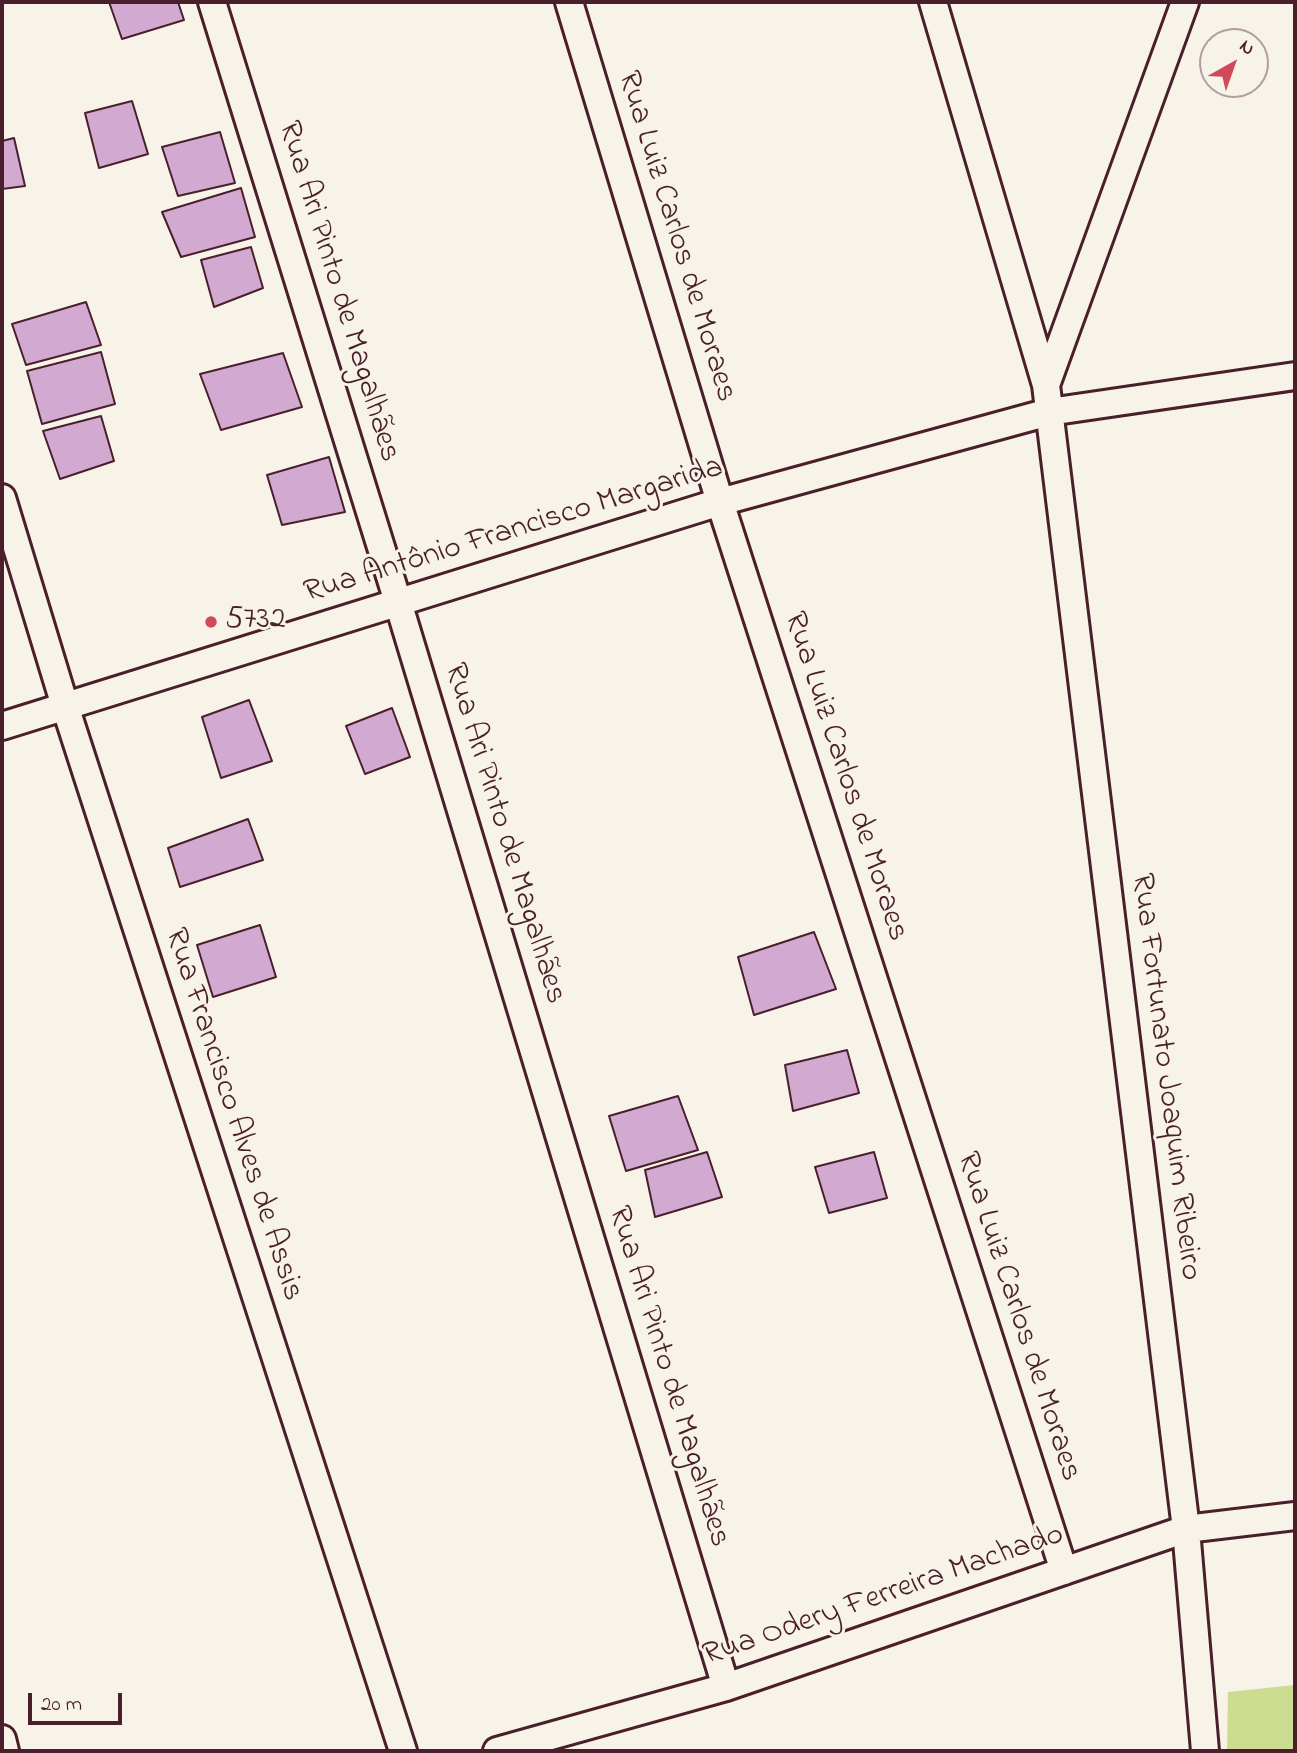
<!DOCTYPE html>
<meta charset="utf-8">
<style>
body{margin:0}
#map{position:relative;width:1297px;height:1753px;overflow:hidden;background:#f7f3e8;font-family:"Indie Flower",sans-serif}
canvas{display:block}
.frame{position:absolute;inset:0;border:4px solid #4a1f2b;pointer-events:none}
.north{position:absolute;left:1199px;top:28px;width:70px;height:70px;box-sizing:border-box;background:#f7f3e8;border:2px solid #b29e9c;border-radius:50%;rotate:40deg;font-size:19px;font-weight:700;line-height:28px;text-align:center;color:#4a1f2b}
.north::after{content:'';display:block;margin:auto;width:24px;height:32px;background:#d1495b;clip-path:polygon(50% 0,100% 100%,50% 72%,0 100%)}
.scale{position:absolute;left:28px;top:1693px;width:94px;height:32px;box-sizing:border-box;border:4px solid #4a1f2b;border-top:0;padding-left:9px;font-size:21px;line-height:24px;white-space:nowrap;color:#4a1f2b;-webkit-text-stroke:5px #f7f3e8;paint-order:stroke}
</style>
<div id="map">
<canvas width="1297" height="1753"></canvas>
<div class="frame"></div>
<div class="north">N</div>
<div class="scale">20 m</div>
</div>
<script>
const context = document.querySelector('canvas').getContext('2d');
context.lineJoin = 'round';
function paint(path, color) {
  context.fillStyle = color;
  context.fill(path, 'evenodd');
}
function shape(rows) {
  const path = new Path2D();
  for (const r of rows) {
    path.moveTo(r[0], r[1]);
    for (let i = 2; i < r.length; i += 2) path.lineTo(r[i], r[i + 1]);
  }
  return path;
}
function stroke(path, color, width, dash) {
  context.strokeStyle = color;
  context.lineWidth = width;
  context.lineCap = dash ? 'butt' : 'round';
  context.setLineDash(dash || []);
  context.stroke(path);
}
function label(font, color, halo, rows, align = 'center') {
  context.font = font + ' "Indie Flower",sans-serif';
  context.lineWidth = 6;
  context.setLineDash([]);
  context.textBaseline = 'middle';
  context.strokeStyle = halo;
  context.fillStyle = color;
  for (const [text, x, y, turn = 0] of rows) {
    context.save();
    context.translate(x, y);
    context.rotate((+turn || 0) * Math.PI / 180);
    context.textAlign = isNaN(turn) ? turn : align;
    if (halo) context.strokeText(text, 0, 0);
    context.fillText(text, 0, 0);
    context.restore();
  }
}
const green = shape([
 [1295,1685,1295,1751,1227,1751,1228,1692]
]);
const building = shape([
 [109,2,178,2,184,20,122,39,109,2],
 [132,101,148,154,99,168,85,113,132,101],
 [220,132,235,183,178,196,162,147,220,132],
 [14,138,25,186,2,189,2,141,14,138],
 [241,188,255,237,181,257,162,212,241,188],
 [251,247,263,288,214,307,201,260,251,247],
 [86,302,101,345,26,365,12,324,86,302],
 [101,352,115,404,42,424,27,371,101,352],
 [283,353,302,407,221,430,200,374,283,353],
 [101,416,114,461,60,479,43,431,101,416],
 [329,457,345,512,282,525,267,475,329,457],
 [249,700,272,761,221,778,202,717,249,700],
 [392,708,410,757,365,774,346,726,392,708],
 [248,819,263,860,180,887,168,848,248,819],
 [260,925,276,977,213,997,197,945,260,925],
 [814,932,836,989,754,1015,738,957,814,932],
 [847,1050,859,1093,793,1111,785,1065,847,1050],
 [678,1096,698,1150,626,1171,609,1116,678,1096],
 [707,1152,722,1197,655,1217,645,1170,707,1152],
 [874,1152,887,1198,829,1213,815,1167,874,1152]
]);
const minor = shape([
 [212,2,398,602,726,1687],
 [569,2,720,502,1064,1571],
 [933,2,1046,385,1186,1529,1205,1751],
 [1046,385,1185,2],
 [2,498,65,706,403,1751],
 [2,726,720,502,1049,412,1295,376],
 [2,1739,5,1751],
 [497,1751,726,1687,1186,1529,1295,1516]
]);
const markers = [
 [211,622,7,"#d1495b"]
];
const streetNames = [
 ["Rua Luiz Carlos de Moraes",675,237,73],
 ["Rua Ari Pinto de Magalhães",337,292,73],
 ["Rua Antônio Francisco Margarida",514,532,-17],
 ["Rua Luiz Carlos de Moraes",844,777,72],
 ["Rua Ari Pinto de Magalhães",503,834,73],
 ["Rua Fortunato Joaquim Ribeiro",1164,1077,83],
 ["Rua Francisco Alves de Assis",232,1115,72],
 ["Rua Luiz Carlos de Moraes",1017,1317,72],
 ["Rua Ari Pinto de Magalhães",667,1377,73],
 ["Rua Odery Ferreira Machado",884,1597,-19]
];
const poiNames = [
 ["5732",225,622]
];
paint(green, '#ccdc90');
paint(building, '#d2aad1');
stroke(building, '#4a1f2b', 2);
stroke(minor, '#4a1f2b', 32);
stroke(minor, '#f7f3e8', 26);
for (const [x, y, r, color] of markers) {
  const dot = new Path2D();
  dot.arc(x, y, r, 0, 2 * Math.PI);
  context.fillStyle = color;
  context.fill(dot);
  stroke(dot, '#f7f3e8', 2.5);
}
label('32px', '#4a1f2b', '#f7f3e8', streetNames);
label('32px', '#4a1f2b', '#f7f3e8', poiNames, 'left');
</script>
